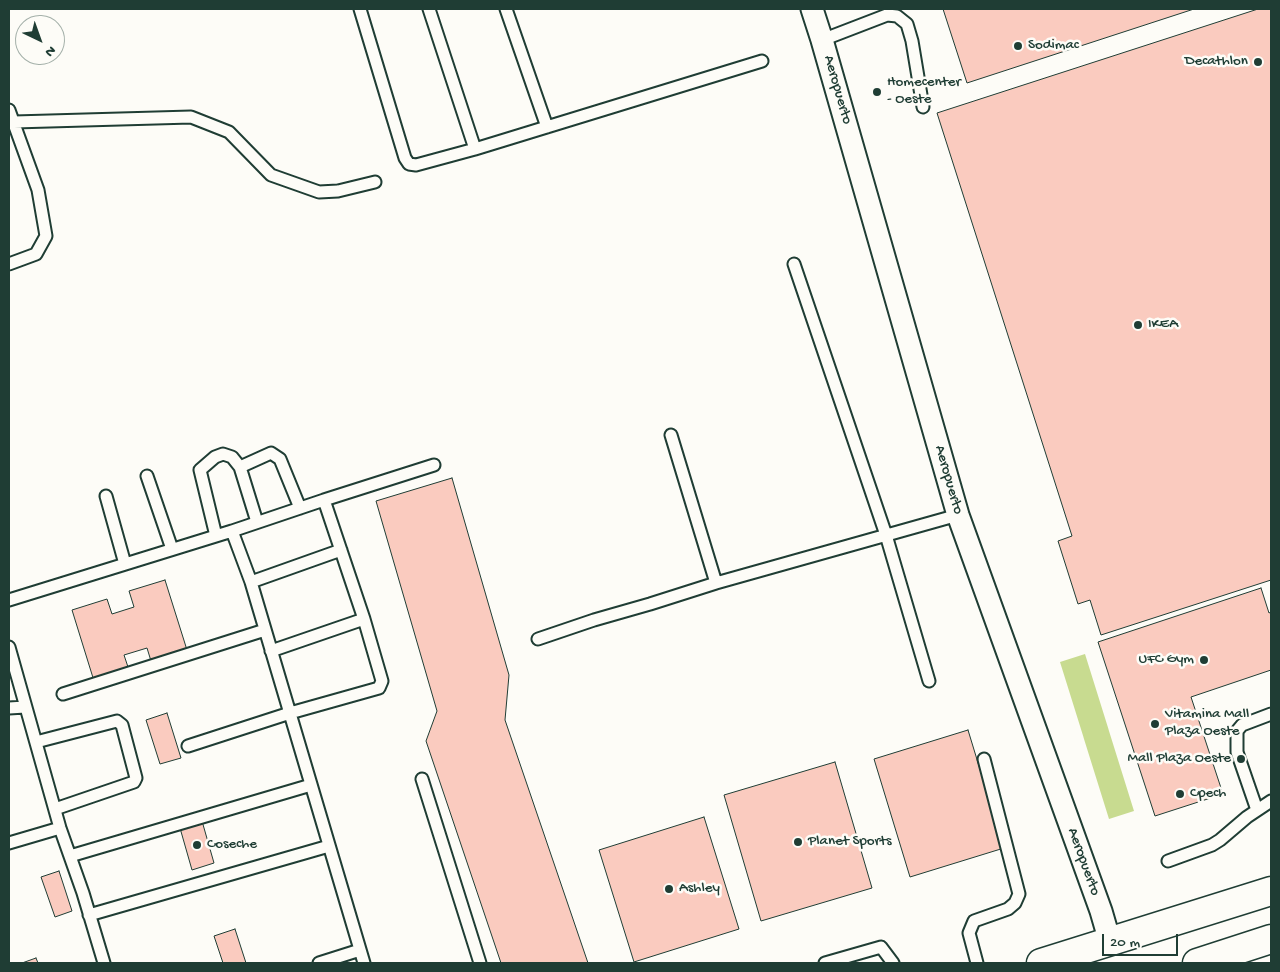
<!DOCTYPE html>
<style>
body{margin:0}
#map{position:relative;width:1280px;height:972px;overflow:hidden;background:#fdfcf7;font-family:"Gochi Hand",sans-serif}
canvas{display:block}
.frame{position:absolute;inset:0;border:10px solid #1f3d34;pointer-events:none}
.north{position:absolute;left:15px;top:15px;width:50px;height:50px;box-sizing:border-box;background:#fdfcf7;border:1px solid #a4b0a9;border-radius:50%;rotate:138deg;font-size:14px;font-weight:700;line-height:20px;text-align:center;color:#1f3d34}
.north::after{content:'';display:block;margin:auto;width:18px;height:22px;background:#1f3d34;clip-path:polygon(50% 0,100% 100%,50% 72%,0 100%)}
.scale{position:absolute;left:1102px;top:934px;width:76px;height:22px;box-sizing:border-box;border:2px solid #1f3d34;border-top:0;padding-left:6px;font-size:15px;line-height:18px;white-space:nowrap;color:#1f3d34;-webkit-text-stroke:4px #fdfcf7;paint-order:stroke}
</style>
<div id="map">
<canvas width="1280" height="972"></canvas>
<div class="frame"></div>
<div class="north">N</div>
<div class="scale">20 m</div>
</div>
<script>
const context = document.querySelector('canvas').getContext('2d');
context.lineJoin = 'round';
function paint(path, color) {
  context.fillStyle = color;
  context.fill(path, 'evenodd');
}
function shape(rows) {
  const path = new Path2D();
  for (const r of rows) {
    path.moveTo(r[0], r[1]);
    for (let i = 2; i < r.length; i += 2) path.lineTo(r[i], r[i + 1]);
  }
  return path;
}
function stroke(path, color, width, dash) {
  context.strokeStyle = color;
  context.lineWidth = width;
  context.lineCap = dash ? 'butt' : 'round';
  context.setLineDash(dash || []);
  context.stroke(path);
}
function label(font, color, halo, rows, align = 'center') {
  context.font = font + ' "Gochi Hand",sans-serif';
  context.lineWidth = 5;
  context.setLineDash([]);
  context.textBaseline = 'middle';
  context.strokeStyle = halo;
  context.fillStyle = color;
  for (const [text, x, y, turn = 0] of rows) {
    context.save();
    context.translate(x, y);
    context.rotate((+turn || 0) * Math.PI / 180);
    context.textAlign = isNaN(turn) ? turn : align;
    if (halo) context.strokeText(text, 0, 0);
    context.fillText(text, 0, 0);
    context.restore();
  }
}
const green = shape([
 [1085,654,1134,811,1109,819,1060,662]
]);
const building = shape([
 [943,9,1194,9,967,83,943,9],
 [1258,9,1271,9,1271,580,1101,635,1090,600,1078,604,1058,541,1072,536,937,113,1258,9],
 [452,478,509,675,505,720,588,963,501,963,426,741,437,711,376,501,452,478],
 [165,580,187,650,151,661,147,648,124,655,129,670,94,681,72,610,107,599,112,614,134,607,129,591,165,580],
 [1261,588,1269,613,1271,612,1271,670,1191,697,1223,794,1155,816,1098,642,1261,588],
 [167,713,181,758,160,764,146,720,167,713],
 [968,730,1004,848,910,877,874,759,968,730],
 [835,762,872,888,761,921,724,795,835,762],
 [704,817,739,929,634,962,599,850,704,817],
 [202,821,214,863,192,870,180,828,202,821],
 [59,871,72,911,55,917,41,877,59,871],
 [235,929,246,963,223,963,214,936,235,929],
 [36,958,38,963,22,963,36,958]
]);
const service = shape([
 [360,9,405,158,409,164,416,165,475,149,429,9],
 [506,9,547,127],
 [822,40,887,15,897,16,907,24,912,41,923,107],
 [9,110,38,190,46,236,36,254,9,264],
 [14,122,191,117,229,132,271,175,319,192,338,191,375,182],
 [475,149,762,61],
 [794,264,886,535,929,681],
 [671,435,716,583],
 [147,476,172,549],
 [106,496,125,564],
 [324,500,434,465],
 [257,522,240,467,271,453,280,459,300,508],
 [232,531,251,582,364,963],
 [216,536,200,470,215,457,223,454,232,457,240,467],
 [251,582,341,550],
 [9,600,232,531,324,500,364,619,382,681,379,688,290,713,188,746],
 [538,639,594,620,650,604,716,583,958,515],
 [9,647,60,828,83,893,104,963],
 [271,651,364,619],
 [63,694,265,630],
 [9,708,25,707],
 [36,742,117,721,122,725,136,778,134,782,55,809],
 [422,779,480,963],
 [1257,810,1237,752,1237,731,1242,725,1271,714],
 [9,843,60,828],
 [70,856,311,785],
 [1168,861,1212,845,1220,840,1247,817,1271,801],
 [89,915,329,846],
 [319,963,360,950],
 [825,963,881,947,893,963],
 [977,963,969,933,974,921,1008,909,1015,903,1019,894,984,759]
]);
const minor = shape([
 [812,9,822,40,958,515,1101,911,1110,942]
]);
const primary = shape([
 [1041,963,1271,891]
]);
const motorway = shape([
 [1197,963,1271,939]
]);
const markers = [
 [1018,46,5,"#1f3d34"],
 [1258,62,5,"#1f3d34"],
 [877,92,5,"#1f3d34"],
 [1138,325,5,"#1f3d34"],
 [1204,660,5,"#1f3d34"],
 [1155,724,5,"#1f3d34"],
 [1241,759,5,"#1f3d34"],
 [1180,794,5,"#1f3d34"],
 [798,842,5,"#1f3d34"],
 [197,845,5,"#1f3d34"],
 [669,889,5,"#1f3d34"]
];
const poiNames = [
 ["Sodimac",1028,46],
 ["Decathlon",1248,62,"right"],
 ["Homecenter",887,83],
 ["- Oeste",887,100],
 ["IKEA",1148,325],
 ["UFC Gym",1194,660,"right"],
 ["Vitamina Mall",1165,715],
 ["Plaza Oeste",1165,732],
 ["Mall Plaza Oeste",1231,759,"right"],
 ["Cpech",1190,794],
 ["Planet Sports",808,842],
 ["Coseche",207,845],
 ["Ashley",679,889]
];
const streetNames = [
 ["Aeropuerto",837,90,74],
 ["Aeropuerto",948,480,74],
 ["Aeropuerto",1083,862,70]
];
paint(green, '#c8db90');
paint(building, '#facbbf');
stroke(building, '#1f3d34', 1);
stroke(service, '#1f3d34', 15);
stroke(minor, '#1f3d34', 25);
stroke(primary, '#1f3d34', 31);
stroke(motorway, '#1f3d34', 31);
stroke(service, '#fdfcf7', 11);
stroke(minor, '#fdfcf7', 21);
stroke(primary, '#fdfcf7', 28);
stroke(motorway, '#fdfcf7', 28);
for (const [x, y, r, color] of markers) {
  const dot = new Path2D();
  dot.arc(x, y, r, 0, 2 * Math.PI);
  context.fillStyle = color;
  context.fill(dot);
  stroke(dot, '#fdfcf7', 2);
}
label('15px', '#1f3d34', '#fdfcf7', poiNames, 'left');
label('15px', '#1f3d34', '#fdfcf7', streetNames);
</script>
